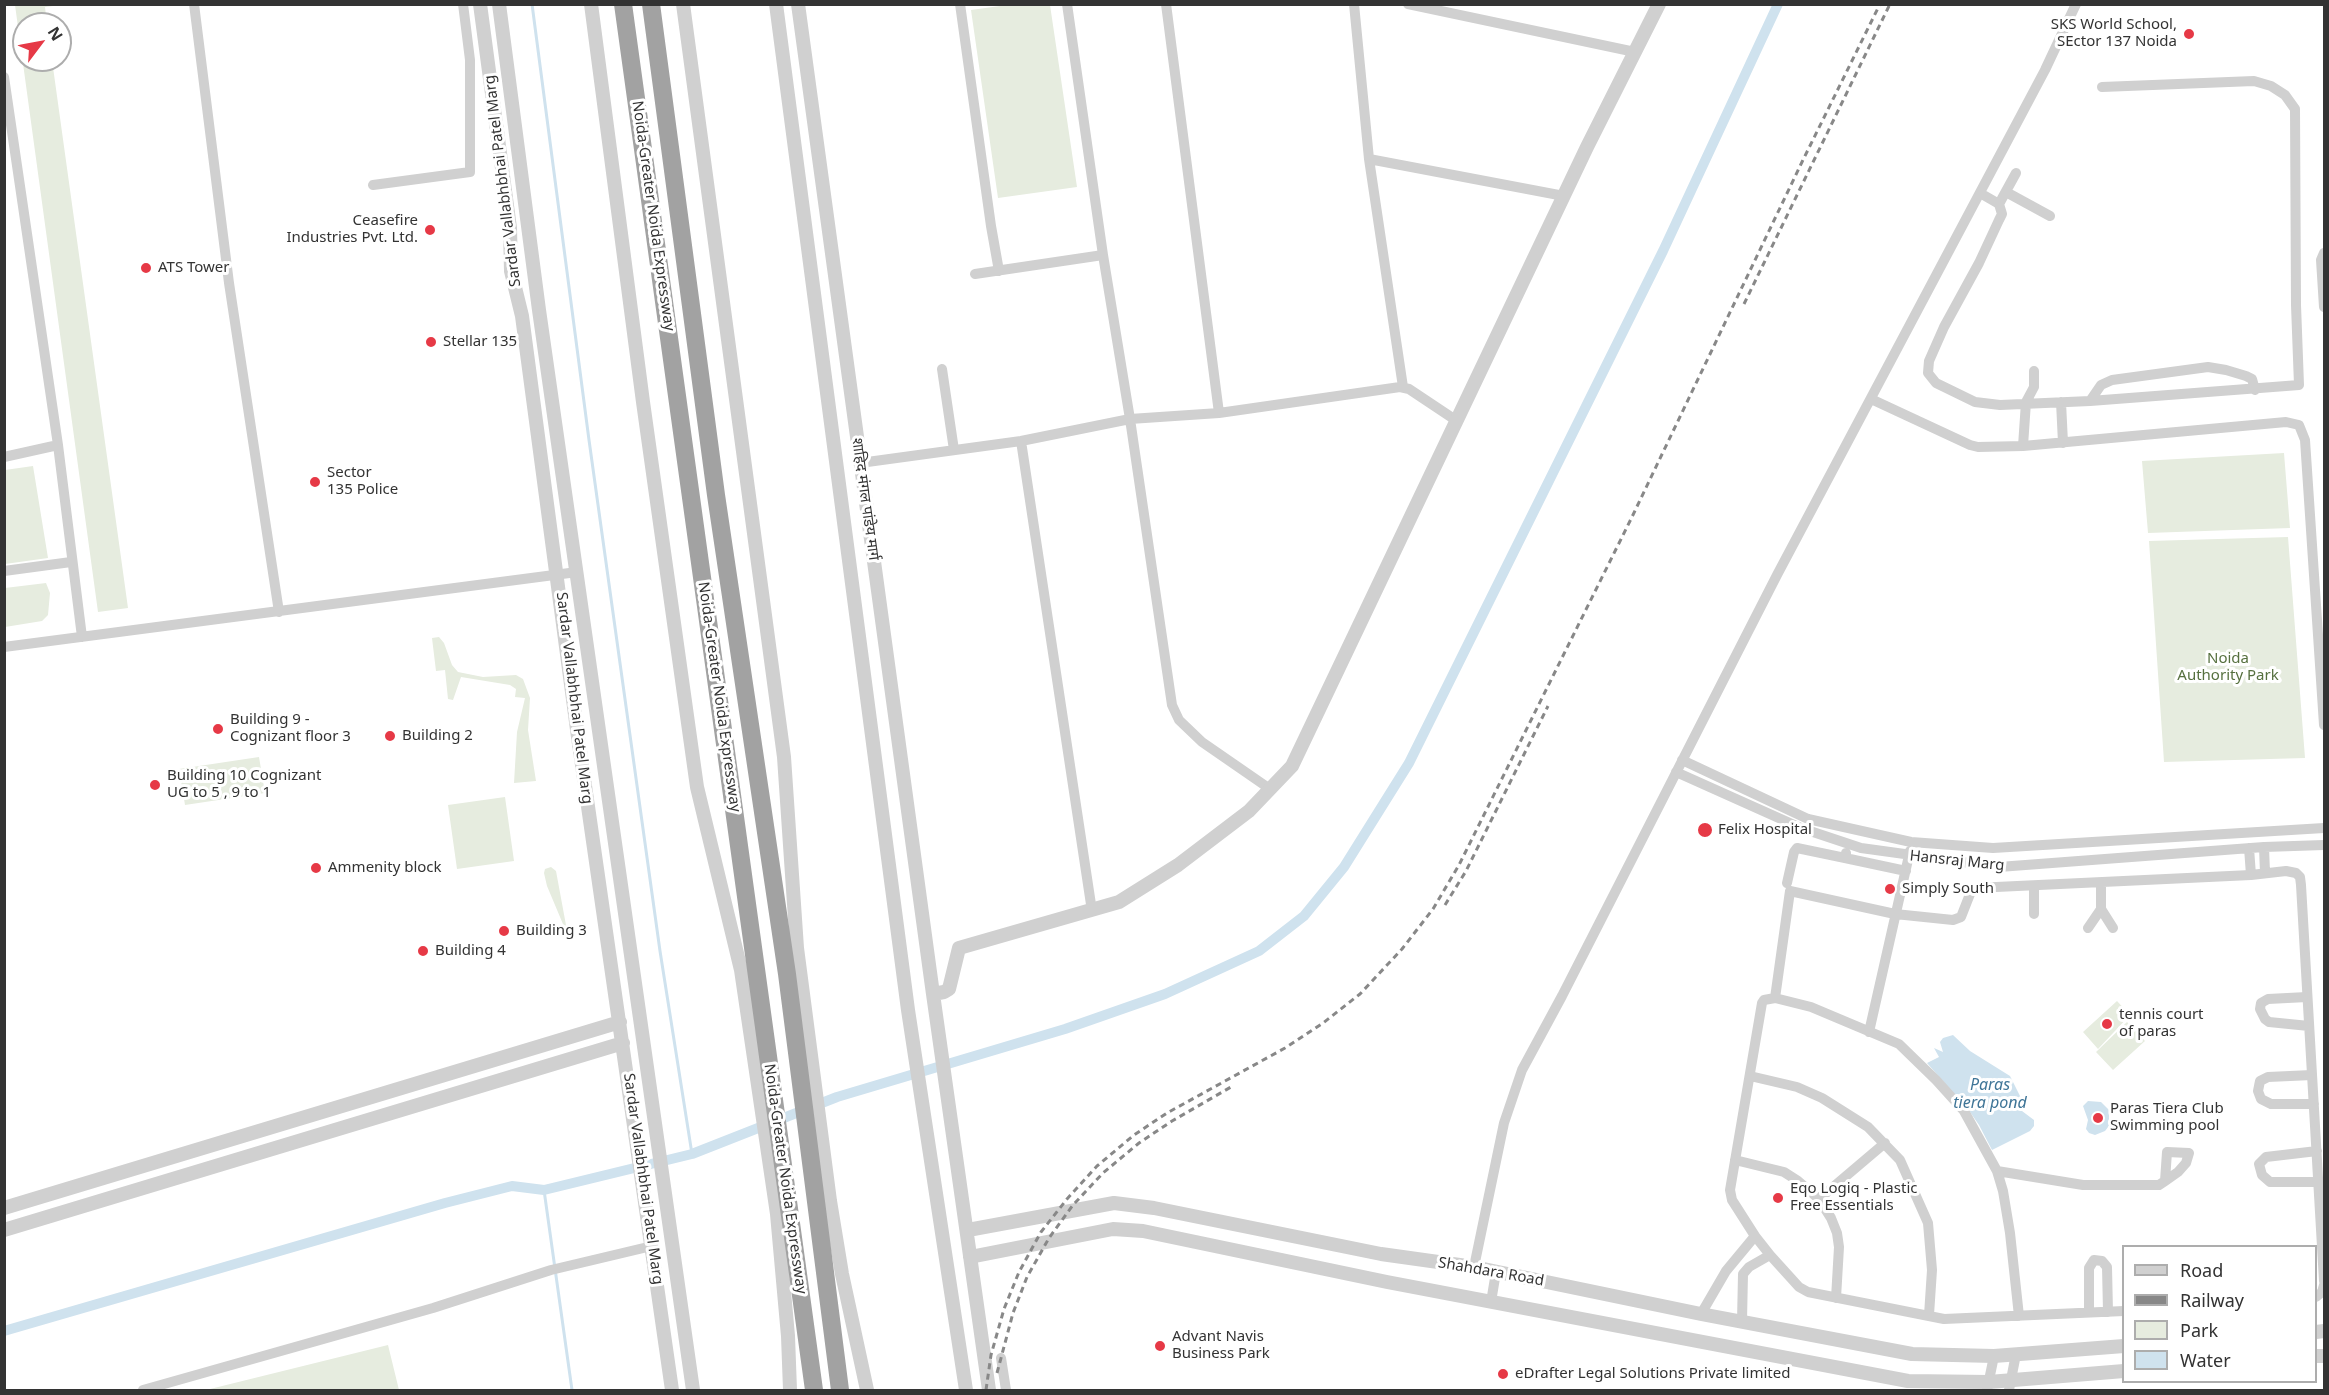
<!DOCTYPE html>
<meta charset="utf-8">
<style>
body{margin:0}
#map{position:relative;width:2329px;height:1395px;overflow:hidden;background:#fff;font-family:"Noto Sans",sans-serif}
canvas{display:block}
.frame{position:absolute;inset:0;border:6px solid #333;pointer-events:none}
.legend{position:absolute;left:2122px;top:1245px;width:195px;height:138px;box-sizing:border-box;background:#fff;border:2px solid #adadad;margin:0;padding:8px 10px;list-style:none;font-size:18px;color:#333}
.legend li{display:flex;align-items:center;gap:12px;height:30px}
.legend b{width:30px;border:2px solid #adadad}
.north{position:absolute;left:12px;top:12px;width:60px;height:60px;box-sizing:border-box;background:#fff;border:2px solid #adadad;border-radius:50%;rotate:58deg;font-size:16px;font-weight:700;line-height:24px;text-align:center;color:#333}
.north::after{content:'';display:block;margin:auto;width:21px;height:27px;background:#e63946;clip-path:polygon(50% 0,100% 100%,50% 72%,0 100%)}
</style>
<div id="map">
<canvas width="2329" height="1395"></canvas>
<div class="frame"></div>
<ul class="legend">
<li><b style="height:8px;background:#d0d0d0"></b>Road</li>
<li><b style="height:8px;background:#888"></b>Railway</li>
<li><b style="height:16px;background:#e6ecdf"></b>Park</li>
<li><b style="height:16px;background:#cfe2ee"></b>Water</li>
</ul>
<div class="north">N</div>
</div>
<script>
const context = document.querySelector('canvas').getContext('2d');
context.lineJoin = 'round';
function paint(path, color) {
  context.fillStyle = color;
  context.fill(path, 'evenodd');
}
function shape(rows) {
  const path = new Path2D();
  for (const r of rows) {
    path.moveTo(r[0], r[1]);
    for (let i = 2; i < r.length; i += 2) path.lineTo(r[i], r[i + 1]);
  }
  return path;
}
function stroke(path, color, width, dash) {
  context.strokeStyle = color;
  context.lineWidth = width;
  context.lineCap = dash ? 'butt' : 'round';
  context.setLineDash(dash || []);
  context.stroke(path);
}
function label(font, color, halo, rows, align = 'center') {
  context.font = font + ' "Noto Sans","Noto Sans Devanagari",sans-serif';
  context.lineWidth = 6;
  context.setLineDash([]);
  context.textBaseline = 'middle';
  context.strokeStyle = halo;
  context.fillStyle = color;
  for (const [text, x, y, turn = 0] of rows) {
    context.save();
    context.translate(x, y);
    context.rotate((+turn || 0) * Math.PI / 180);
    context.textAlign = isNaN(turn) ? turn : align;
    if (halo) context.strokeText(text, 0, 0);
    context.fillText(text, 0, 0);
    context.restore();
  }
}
const green = shape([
 [15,5,61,5,45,7,47,24,24,24,24,60,52,60,128,608,98,612],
 [1007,5,1050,5,1077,187,998,198,971,10],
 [2284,453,2290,528,2148,533,2142,461],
 [33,466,48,558,5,564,5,470],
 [2288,537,2305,758,2164,762,2149,541],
 [46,583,50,593,48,615,42,621,5,627,5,588],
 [439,637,444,643,452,665,458,672,483,677,516,675,523,679,530,698,528,730,536,781,514,783,517,732,525,698,515,697,516,689,510,685,461,677,453,700,448,699,445,670,436,671,432,638],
 [259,757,265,793,185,805,179,769],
 [505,797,514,861,457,869,448,805],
 [551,867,556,871,568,936,547,886,544,873,545,869],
 [2117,1001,2130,1015,2098,1049,2083,1032],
 [2127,1022,2145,1041,2113,1070,2096,1052],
 [388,1345,399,1390,206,1390]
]);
const water = shape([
 [1953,1035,1970,1051,2010,1076,2024,1104,2022,1111,2034,1120,2034,1126,2030,1131,1992,1150,1979,1125,1970,1112,1927,1063,1939,1057,1934,1048,1943,1052,1940,1042,1943,1038],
 [2088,1101,2101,1102,2109,1110,2109,1126,2105,1131,2095,1135,2089,1133,2086,1129,2088,1120,2083,1106]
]);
const stream = shape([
 [532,4,589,440,660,951,692,1154],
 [544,1190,572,1390]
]);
const canal = shape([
 [4,1331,445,1203,512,1186,544,1190,692,1154,837,1097,1065,1029,1165,994,1259,951,1304,916,1344,867,1409,763,1663,251,1778,4]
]);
const minor = shape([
 [194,4,229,283,279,612],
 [960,4,991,226,999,271],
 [1067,4,1103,255,1130,419,1172,705,1179,720,1202,742,1270,789],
 [1166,4,1219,413],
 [1354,4,1369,159,1403,387],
 [1408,4,1635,52],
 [4,77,58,445,82,637],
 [1369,159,1564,196],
 [2016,173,1999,204,2002,214,1999,220,1979,263,1944,327,1929,361,1928,373,1936,383,1975,402,2000,405,2090,401,2299,385,2296,305,2295,109,2285,95,2271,86,2254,81,2102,87],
 [373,185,470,172,470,60,463,4],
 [2006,192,2050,216],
 [1980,193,1999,204],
 [2324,253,2321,260,2324,307],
 [975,274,1103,255],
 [942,369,954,450],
 [1871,399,1970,445,1978,447,2023,446,2286,422,2299,425,2305,440,2324,725],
 [2090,401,2101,385,2112,380,2208,367,2226,370,2246,376,2252,379,2255,390],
 [2061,402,2063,443],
 [1021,441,1092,911],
 [2023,446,2026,402,2034,387,2034,371],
 [4,457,58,445],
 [860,463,1021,441,1130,419,1219,413,1400,387,1409,389,1457,421],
 [4,571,71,562],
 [4,647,577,572],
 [1682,760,1808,819,1911,842,1993,848,2324,828],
 [1676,772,1801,828,1861,848,1999,867,2264,847,2324,845],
 [2264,847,2265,873],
 [2249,848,2251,875],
 [1846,853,1845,858,1906,871],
 [1787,883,1794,852,1797,848,1845,858],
 [2101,909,2113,928],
 [2034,914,2034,886],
 [2088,928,2101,909,2101,883],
 [2307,997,2268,999,2261,1003,2260,1009,2265,1019,2269,1022,2309,1026],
 [1775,998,1790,891,1895,914,1953,920,1961,917,1972,889,1975,888,2251,875,2286,871,2296,873,2300,877,2301,885,2324,1281],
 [1869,1032,1910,851],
 [2312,1075,2268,1077,2260,1081,2258,1091,2261,1099,2271,1104,2314,1104],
 [1750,1076,1797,1087,1822,1098,1868,1127,1900,1160,1928,1223,1932,1270,1929,1315],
 [2317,1151,2266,1157,2259,1164,2262,1175,2270,1182,2319,1182],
 [1735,1160,1784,1172,1798,1181,1819,1199,1831,1218,1837,1233,1839,1247,1836,1298],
 [1997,1171,2083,1185,2159,1185,2165,1181,2178,1172,2186,1163,2189,1153,2167,1152,2165,1181],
 [1819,1199,1885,1143],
 [1755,1236,1770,1255],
 [1474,1267,1504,1123,1522,1070,1562,996,1777,575,2045,70,2076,4],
 [2316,1297,2322,1292,2324,1285],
 [1491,1302,1496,1272],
 [2089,1312,2089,1268,2094,1260,2102,1261,2107,1267,2108,1312],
 [1701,1314,1726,1271,1755,1236,1732,1200,1730,1190,1762,1003,1764,1000,1775,998,1811,1007,1899,1044,1936,1080,1964,1111,1997,1171,2003,1191,2010,1233,2019,1316],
 [1742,1321,1743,1274,1749,1267,1770,1255,1799,1287,1808,1292,1944,1319,2124,1311],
 [1001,1358,1006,1390],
 [143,1390,433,1308,551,1270,652,1246],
 [1987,1390,1994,1356],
 [2009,1390,2016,1354]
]);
const tertiary = shape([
 [480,4,510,228,511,271,522,316,578,737,672,1390],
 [499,4,539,310,693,1390],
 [591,4,643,402,697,787,741,970,777,1214,788,1336,790,1390],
 [683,4,784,757,797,948,830,1201,842,1274,867,1390],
 [776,4,908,1010,966,1390],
 [798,4,933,994,989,1390],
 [933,994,944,992,949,989,959,948,1119,902,1178,865,1249,811,1292,766,1587,147,1659,4],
 [4,1208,620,1022],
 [4,1230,623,1043],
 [968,1230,1114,1203,1154,1208,1381,1254,1474,1267,1701,1314,1912,1354,1994,1356,2124,1346],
 [970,1257,1113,1229,1143,1231,1387,1282,1908,1381,1989,1382,2124,1371],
 [2316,1332,2324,1331],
 [2316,1356,2324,1356]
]);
const trunk = shape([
 [623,4,814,1390],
 [651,4,716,495,787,974,840,1390]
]);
const rail = shape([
 [1744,304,1890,4],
 [1445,905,1466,871,1548,706],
 [997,1373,1013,1313,1027,1277,1049,1238,1073,1205,1103,1173,1139,1143,1172,1121,1231,1087],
 [986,1390,991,1355,1004,1309,1019,1272,1041,1232,1067,1199,1097,1166,1134,1135,1167,1113,1285,1048,1323,1023,1360,994,1402,949,1433,909,1459,865,1631,519,1802,162,1880,4]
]);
const markers = [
 [2189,34,6,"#e63946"],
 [430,230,6,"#e63946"],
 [146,268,6,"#e63946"],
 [431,342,6,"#e63946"],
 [315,482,6,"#e63946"],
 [218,729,6,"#e63946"],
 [390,736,6,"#e63946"],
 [155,785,6,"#e63946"],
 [1705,830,8,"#e63946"],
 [316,868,6,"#e63946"],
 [1890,889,6,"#e63946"],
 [504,931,6,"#e63946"],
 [423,951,6,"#e63946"],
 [2107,1024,6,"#e63946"],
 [2098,1118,6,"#e63946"],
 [1778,1198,6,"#e63946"],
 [1160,1346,6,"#e63946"],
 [1503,1374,6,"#e63946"]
];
const poiNames = [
 ["SKS World School,",2177,25,"right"],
 ["SEctor 137 Noida",2177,42,"right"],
 ["Ceasefire",418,221,"right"],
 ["Industries Pvt. Ltd.",418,238,"right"],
 ["ATS Tower",158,268],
 ["Stellar 135",443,342],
 ["Sector",327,473],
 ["135 Police",327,490],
 ["Building 9 -",230,720],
 ["Cognizant floor 3",230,737],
 ["Building 2",402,736],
 ["Building 10 Cognizant",167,776],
 ["UG to 5 , 9 to 1",167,793],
 ["Felix Hospital",1718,830],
 ["Ammenity block",328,868],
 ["Simply South",1902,889],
 ["Building 3",516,931],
 ["Building 4",435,951],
 ["tennis court",2119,1015],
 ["of paras",2119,1032],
 ["Paras Tiera Club",2110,1109],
 ["Swimming pool",2110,1126],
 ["Eqo Logiq - Plastic",1790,1189],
 ["Free Essentials",1790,1206],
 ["Advant Navis",1172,1337],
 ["Business Park",1172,1354],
 ["eDrafter Legal Solutions Private limited",1515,1374]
];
const streetNames = [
 ["Sardar Vallabhbhai Patel Marg",503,181,-97],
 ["Noida-Greater Noida Expressway",653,216,82],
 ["शाहिद मंगल पांडेय मार्ग",865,499,82],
 ["Noida-Greater Noida Expressway",719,697,82],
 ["Sardar Vallabhbhai Patel Marg",574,698,83],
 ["Hansraj Marg",1957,861,6],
 ["Sardar Vallabhbhai Patel Marg",643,1179,82],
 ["Noida-Greater Noida Expressway",785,1179,82],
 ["Shahdara Road",1491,1272,10]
];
const parkNames = [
 ["Noida",2228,659],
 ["Authority Park",2228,676]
];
const waterNames = [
 ["Paras",1990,1085],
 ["tiera pond",1990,1103]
];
paint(green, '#e6ecdf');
paint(water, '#cfe2ee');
stroke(stream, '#cfe2ee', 3);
stroke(canal, '#cfe2ee', 10);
stroke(minor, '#d0d0d0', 10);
stroke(tertiary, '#d0d0d0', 14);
stroke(trunk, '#a2a2a2', 18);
stroke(rail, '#888', 3, [6, 4.5]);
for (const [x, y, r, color] of markers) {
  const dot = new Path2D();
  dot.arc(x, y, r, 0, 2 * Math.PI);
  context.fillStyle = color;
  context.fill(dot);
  stroke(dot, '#fff', 2);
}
label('15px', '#333', '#fff', poiNames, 'left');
label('15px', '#333', '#fff', streetNames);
label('15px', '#56703f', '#fff', parkNames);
label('italic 16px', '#3f7597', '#fff', waterNames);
</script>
